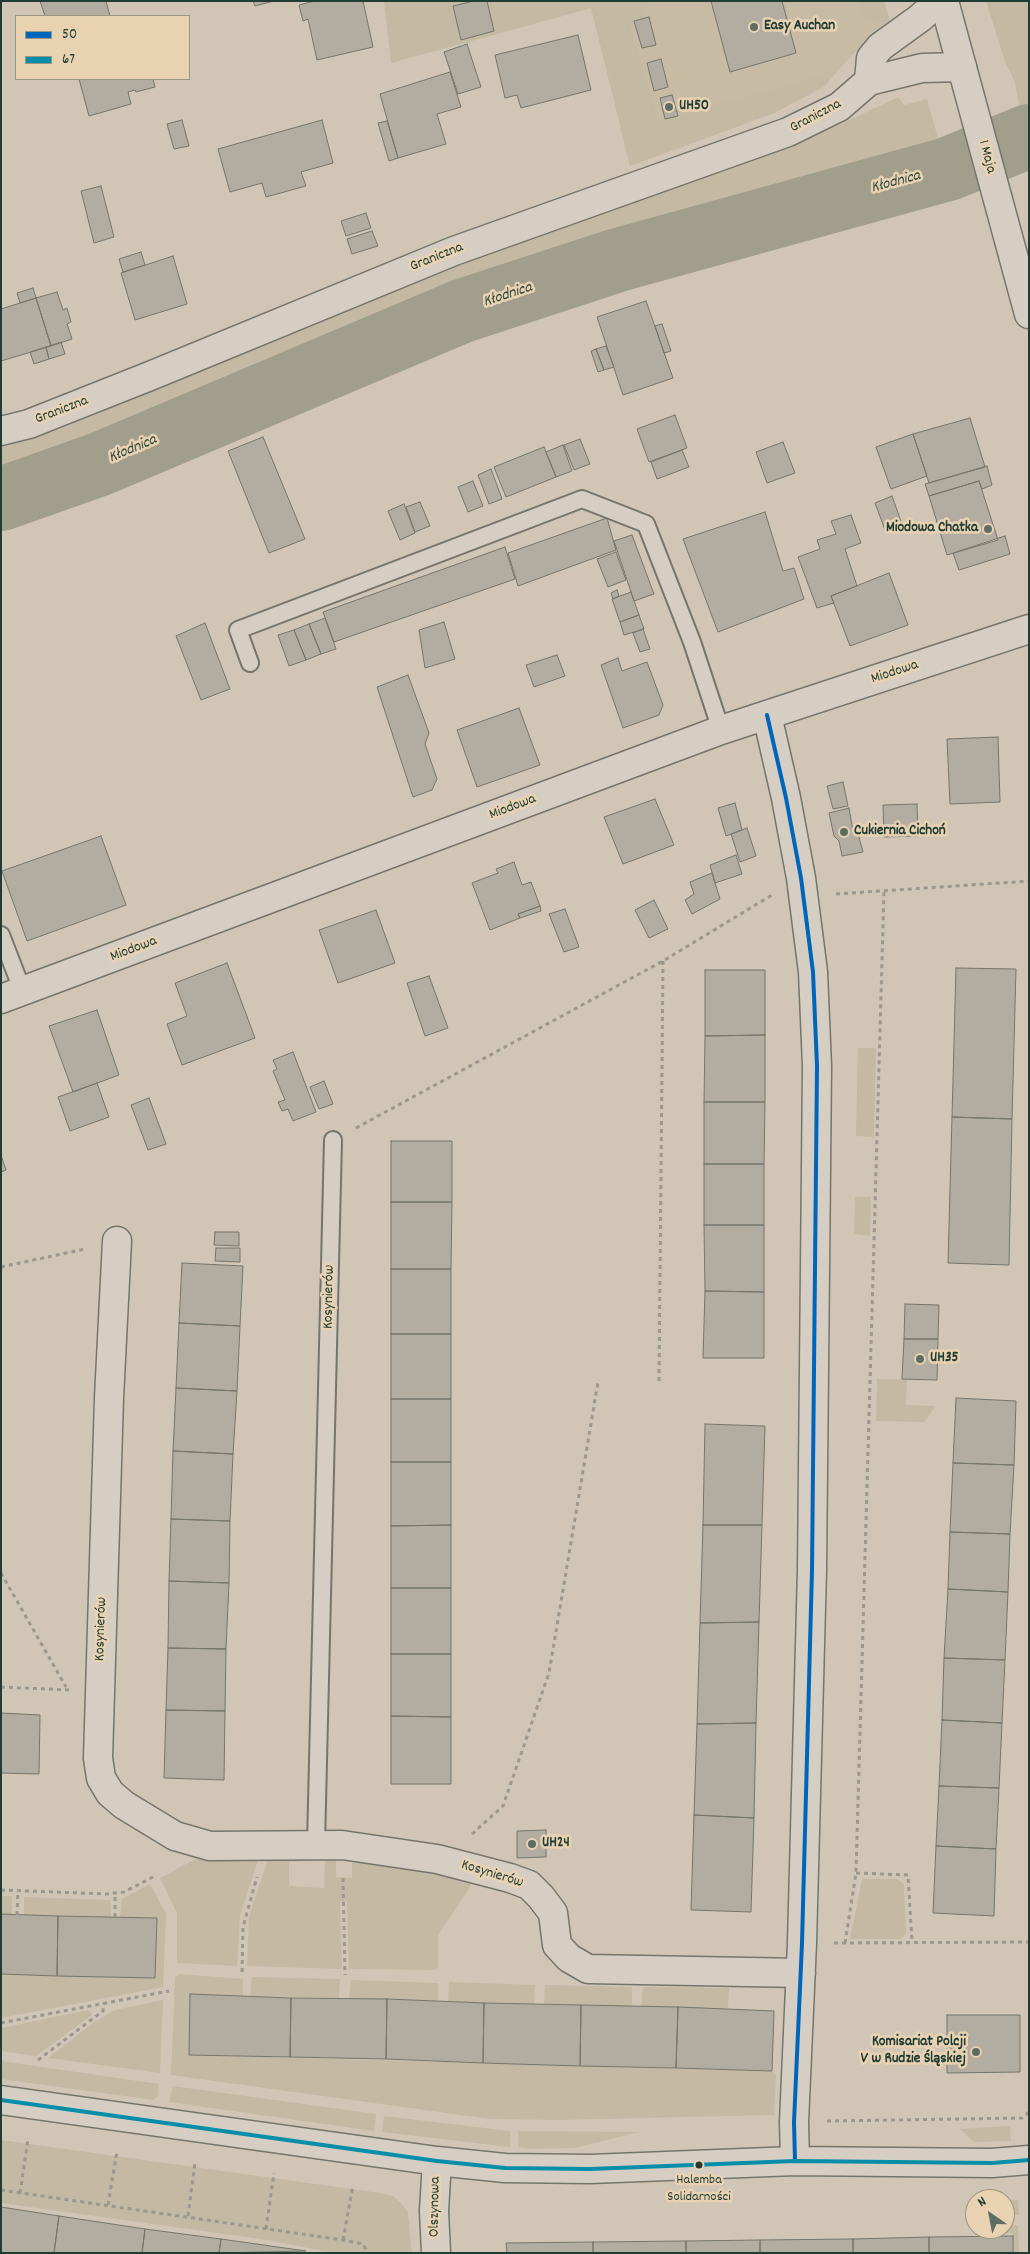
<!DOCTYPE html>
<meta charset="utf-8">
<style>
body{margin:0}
#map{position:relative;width:1030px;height:2254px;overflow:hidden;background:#d1c6b6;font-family:Dekko,sans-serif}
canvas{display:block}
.frame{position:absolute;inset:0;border:2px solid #1f3d34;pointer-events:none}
.legend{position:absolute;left:15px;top:15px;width:175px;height:65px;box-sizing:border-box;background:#e9d2b2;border:1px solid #989680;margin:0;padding:6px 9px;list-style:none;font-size:15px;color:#1f3d34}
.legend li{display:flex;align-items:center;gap:10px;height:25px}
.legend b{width:25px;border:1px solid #989680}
.north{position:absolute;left:965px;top:2189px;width:50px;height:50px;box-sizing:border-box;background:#e9d2b2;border:1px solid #989680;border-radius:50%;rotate:327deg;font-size:14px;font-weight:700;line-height:20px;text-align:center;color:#1f3d34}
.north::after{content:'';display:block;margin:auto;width:18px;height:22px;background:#5d6d62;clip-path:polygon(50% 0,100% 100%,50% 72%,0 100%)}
</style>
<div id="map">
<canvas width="1030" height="2254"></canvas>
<div class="frame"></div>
<ul class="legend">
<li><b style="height:6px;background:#0065bd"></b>50</li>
<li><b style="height:6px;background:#088ea8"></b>67</li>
</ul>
<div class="north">N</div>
</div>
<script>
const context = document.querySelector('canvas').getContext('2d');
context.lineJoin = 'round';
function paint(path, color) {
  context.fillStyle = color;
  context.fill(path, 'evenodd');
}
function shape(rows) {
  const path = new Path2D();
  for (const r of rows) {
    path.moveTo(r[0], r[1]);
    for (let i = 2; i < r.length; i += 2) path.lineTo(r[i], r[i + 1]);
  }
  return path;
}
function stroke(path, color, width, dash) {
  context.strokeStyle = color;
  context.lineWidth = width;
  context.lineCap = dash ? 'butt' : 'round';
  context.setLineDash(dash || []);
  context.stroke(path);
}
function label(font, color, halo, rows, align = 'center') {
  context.font = font + ' Dekko,sans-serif';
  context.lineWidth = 5;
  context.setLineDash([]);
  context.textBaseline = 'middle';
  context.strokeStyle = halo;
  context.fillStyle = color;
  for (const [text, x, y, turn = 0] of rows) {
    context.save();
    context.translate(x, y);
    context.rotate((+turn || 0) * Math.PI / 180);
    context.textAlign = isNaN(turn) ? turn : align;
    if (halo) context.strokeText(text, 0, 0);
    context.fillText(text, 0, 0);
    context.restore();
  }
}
const built = shape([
 [589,1,884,1,890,22,869,37,823,87,774,113,630,166]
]);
const green = shape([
 [384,1,640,1,645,18,629,23,658,121,817,77,828,78,829,82,823,87,774,113,630,166,592,8,391,63],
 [857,1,884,1,890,22,877,23,868,20,862,15],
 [986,1,1029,1,1029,115,1025,115,1020,111,1015,82,1005,62],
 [898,97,904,105,927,99,945,163,460,307,98,458,1,493,1,448,61,429,396,289,538,235,816,136],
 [858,1048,876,1048,874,1137,856,1136],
 [855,1197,871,1197,870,1236,854,1234],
 [877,1379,907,1379,906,1405,936,1406,924,1422,876,1421],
 [201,1856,259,1857,240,1916,237,1966,177,1963,177,1913,160,1878],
 [269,1857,313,1858,313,1861,289,1862,289,1886,324,1888,325,1860,336,1860,336,1877,352,1878,352,1859,379,1860,472,1880,469,1889,438,1935,438,1967,435,1970,349,1969,347,1901,340,1902,342,1969,247,1966,249,1916],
 [862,1879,897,1879,904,1884,906,1933,901,1939,850,1939],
 [150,1884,166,1914,163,1987,1,2018,1,1974,155,1978,157,1918,120,1917,122,1899],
 [1,1896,12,1896,12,1915,1,1914],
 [24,1897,110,1900,111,1917,24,1915],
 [179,1974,243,1979,243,1996,190,1994,189,2055,772,2071,776,2075,774,2115,558,2120,490,2119,171,2075,175,1977],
 [252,1977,340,1979,339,1998,250,1996],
 [351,1980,438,1983,438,2001,349,1998],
 [449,1982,535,1985,534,2004,448,2002],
 [545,1985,632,1987,632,2007,544,2004],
 [643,1987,729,1988,728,2009,641,2007],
 [163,2000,160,2073,48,2058,93,2023,115,2010],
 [88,2010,92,2015,36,2056,1,2051,1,2028],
 [1,2061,159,2084,158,2096,154,2100,1,2079],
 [173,2086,376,2114,374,2131,169,2102],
 [384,2116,510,2131,510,2147,382,2132],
 [1010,2126,1011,2141,974,2142,960,2129],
 [518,2131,638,2132,574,2148,529,2149,518,2147],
 [1,2140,380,2193,393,2196,402,2204,408,2213,412,2253,333,2253,268,2240,1,2203],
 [1005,2200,1018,2200,1019,2215,1005,2215],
 [1005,2225,1018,2225,1019,2253,1013,2253,1012,2233,976,2234,976,2229,1005,2229]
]);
const river = shape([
 [1,499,100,464,462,311,618,260,948,169,1029,136]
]);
const building = shape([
 [40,1,106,1,110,16,45,16,40,1],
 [253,1,274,1,255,6,253,1],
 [315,1,363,1,373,47,317,60,308,19,303,21,299,5,315,1],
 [474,1,487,1,494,31,461,40,453,6,474,1],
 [711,1,782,1,796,53,730,72,711,1],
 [649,17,656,45,642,48,634,21,649,17],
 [578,35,591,90,521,108,517,95,505,98,495,55,578,35],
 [467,44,481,87,458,94,444,52,467,44],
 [661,59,668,87,654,91,647,63,661,59],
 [450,72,461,107,437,114,446,144,398,158,380,94,450,72],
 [79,79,153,79,155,87,136,92,135,90,128,92,131,104,89,116,79,79],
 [672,95,678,116,665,119,660,98,672,95],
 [182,120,189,146,174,149,167,124,182,120],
 [322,120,333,163,301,172,306,186,266,197,262,183,230,192,218,149,322,120],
 [387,121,398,158,389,161,378,123,387,121],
 [101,186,114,237,94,243,81,191,101,186],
 [366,213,371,228,346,236,341,221,366,213],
 [372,231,378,246,352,254,347,239,372,231],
 [141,252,145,265,123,272,119,259,141,252],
 [173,256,187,304,135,320,121,273,173,256],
 [33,288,36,298,20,303,17,293,33,288],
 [57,292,63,310,67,308,71,322,67,324,72,339,51,346,36,298,57,292],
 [36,298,51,346,1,361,1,309,36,298],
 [646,301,673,378,623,395,597,317,646,301],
 [662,324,671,351,664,353,655,326,662,324],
 [61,342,65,354,49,359,46,347,61,342],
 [606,346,614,367,604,370,596,349,606,346],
 [46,347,49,359,34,364,30,352,46,347],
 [596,349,604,370,598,372,591,351,596,349],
 [675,415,687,448,649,462,637,429,675,415],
 [970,418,985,467,929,483,913,434,970,418],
 [913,434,927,476,891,489,876,447,913,434],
 [263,437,305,539,269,553,228,451,263,437],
 [580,439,590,464,574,470,564,445,580,439],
 [783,442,795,473,767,483,756,452,783,442],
 [563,445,572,471,556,477,546,452,563,445],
 [544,447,556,477,506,497,494,467,544,447],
 [682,450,689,467,657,479,651,462,682,450],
 [987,466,992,485,982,489,979,481,929,496,925,484,987,466],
 [491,469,502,499,489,504,478,475,491,469],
 [473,481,483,506,468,512,458,487,473,481],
 [979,481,998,540,947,555,929,496,979,481],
 [892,496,902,524,885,530,875,503,892,496],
 [420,502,430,526,415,532,406,507,420,502],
 [404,504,415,533,400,540,388,511,404,504],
 [765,512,783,571,794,568,804,599,718,632,683,539,765,512],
 [851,515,861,543,845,549,857,586,831,596,834,603,817,608,798,557,820,549,817,540,836,534,831,521,851,515],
 [607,518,616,550,518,586,508,553,607,518],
 [632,535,654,594,634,601,614,541,632,535],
 [1005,536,1010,554,959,570,953,553,1005,536],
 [505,547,515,579,334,642,323,612,505,547],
 [616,552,626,580,608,587,597,559,616,552],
 [889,573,908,625,850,646,831,596,889,573],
 [617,590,619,596,613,599,611,593,617,590],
 [631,592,639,615,620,622,612,599,631,592],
 [639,615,644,629,624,635,620,622,639,615],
 [325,618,336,649,321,654,309,624,325,618],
 [444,622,455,659,425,668,419,630,444,622],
 [205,623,230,689,201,700,176,636,205,623],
 [309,624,321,654,306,660,294,630,309,624],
 [643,629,650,649,640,652,633,633,643,629],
 [294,630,306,660,289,666,278,635,294,630],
 [557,655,565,676,534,687,526,665,557,655],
 [618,658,622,671,647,662,663,705,659,715,623,728,601,665,618,658],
 [408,675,429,733,425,744,437,779,432,790,413,797,377,687,408,675],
 [519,708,540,765,477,787,457,730,519,708],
 [998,737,1000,802,950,804,947,739,998,737],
 [843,782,848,806,833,809,827,786,843,782],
 [655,799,674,845,623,864,604,817,655,799],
 [735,803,742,830,726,836,718,808,735,803],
 [917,804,918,836,884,837,883,805,917,804],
 [849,808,853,831,857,830,863,852,842,856,839,841,834,836,829,813,849,808],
 [747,828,756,856,740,862,731,834,747,828],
 [101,836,126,905,27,941,2,871,101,836],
 [736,855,742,874,715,883,710,865,736,855],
 [514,862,522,885,531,882,540,906,518,914,520,918,490,930,472,883,498,873,496,869,514,862],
 [712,873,720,899,692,914,685,900,694,894,690,882,712,873],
 [654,900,668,929,649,938,635,910,654,900],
 [540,906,541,911,520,918,518,914,540,906],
 [565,909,579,947,564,952,549,914,565,909],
 [376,910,395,963,338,983,319,930,376,910],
 [227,963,255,1038,182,1065,167,1024,187,1016,175,983,227,963],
 [956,968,1016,969,1012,1119,952,1117,956,968],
 [705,970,765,970,765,1035,705,1036,705,970],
 [429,976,448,1028,425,1036,407,983,429,976],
 [97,1010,119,1075,73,1092,49,1026,97,1010],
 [765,1035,765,1102,704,1102,705,1036,765,1035],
 [293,1052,316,1112,293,1121,288,1109,282,1111,278,1102,285,1100,273,1071,277,1069,273,1060,293,1052],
 [324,1081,333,1104,319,1109,310,1087,324,1081],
 [97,1083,109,1117,70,1131,58,1097,97,1083],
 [149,1098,166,1144,148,1150,131,1105,149,1098],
 [704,1102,765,1102,764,1164,704,1164,704,1102],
 [952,1117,1012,1119,1009,1265,948,1263,952,1117],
 [391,1141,452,1141,452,1202,391,1202,391,1141],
 [1,1155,6,1170,1,1172,1,1155],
 [704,1164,764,1164,764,1225,704,1225,704,1164],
 [391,1202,452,1202,451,1269,391,1269,391,1202],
 [704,1225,764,1225,764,1292,705,1291,704,1225],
 [215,1232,239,1232,239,1246,214,1245,215,1232],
 [216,1248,240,1248,240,1262,215,1261,216,1248],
 [182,1263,243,1266,240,1326,179,1323,182,1263],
 [391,1269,451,1269,451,1334,391,1334,391,1269],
 [705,1291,764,1292,764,1358,703,1358,705,1291],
 [905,1304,939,1305,938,1339,904,1339,905,1304],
 [179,1323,240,1326,237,1391,176,1388,179,1323],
 [391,1334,451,1334,451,1399,391,1399,391,1334],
 [904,1339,938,1339,937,1380,902,1379,904,1339],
 [176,1388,237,1391,233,1454,173,1451,176,1388],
 [956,1398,1016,1401,1014,1465,953,1463,956,1398],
 [391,1399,451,1399,451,1462,391,1462,391,1399],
 [705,1424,765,1426,762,1525,703,1525,705,1424],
 [173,1451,233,1454,230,1521,171,1519,173,1451],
 [391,1462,451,1462,451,1525,391,1526,391,1462],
 [953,1463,1014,1465,1010,1534,950,1532,953,1463],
 [171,1519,230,1521,229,1583,169,1581,171,1519],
 [451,1525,451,1588,391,1588,391,1526,451,1525],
 [703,1525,762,1525,759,1622,700,1623,703,1525],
 [950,1532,1010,1534,1008,1592,948,1589,950,1532],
 [169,1581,229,1583,226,1649,168,1648,169,1581],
 [391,1588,451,1588,451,1654,391,1654,391,1588],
 [948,1589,1008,1592,1005,1660,944,1658,948,1589],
 [759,1622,756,1723,697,1724,700,1623,759,1622],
 [168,1648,226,1649,225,1711,166,1710,168,1648],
 [391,1654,451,1654,451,1717,391,1716,391,1654],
 [944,1658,1005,1660,1002,1723,942,1720,944,1658],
 [166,1710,225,1711,224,1780,164,1778,166,1710],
 [1,1713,40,1715,39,1774,1,1773,1,1713],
 [391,1716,451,1717,451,1784,391,1784,391,1716],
 [942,1720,1002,1723,999,1788,939,1786,942,1720],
 [756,1723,754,1818,694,1815,697,1724,756,1723],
 [939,1786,999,1788,996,1849,936,1846,939,1786],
 [694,1815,754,1818,751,1912,691,1910,694,1815],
 [546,1830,546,1857,517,1858,517,1831,546,1830],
 [936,1846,996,1849,994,1916,933,1913,936,1846],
 [1,1914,58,1916,57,1976,1,1974,1,1914],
 [58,1916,157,1918,155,1978,57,1976,58,1916],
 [190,1994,291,1998,290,2057,189,2055,190,1994],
 [291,1998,387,1999,386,2059,290,2057,291,1998],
 [387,1999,484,2003,483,2063,386,2059,387,1999],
 [484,2003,581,2005,580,2066,483,2063,484,2003],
 [581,2005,678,2007,676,2068,580,2066,581,2005],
 [678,2007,774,2011,772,2071,676,2068,678,2007],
 [947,2015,1020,2015,1020,2072,947,2073,947,2015],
 [1,2207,59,2216,54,2253,1,2253,1,2207],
 [59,2216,145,2229,142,2253,54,2253,59,2216],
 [145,2229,221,2239,219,2253,142,2253,145,2229],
 [1013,2236,1013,2253,929,2253,929,2237,1013,2236],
 [929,2237,929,2253,853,2253,853,2239,929,2237],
 [221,2239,306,2251,219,2253,221,2239],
 [853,2239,853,2253,760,2253,760,2240,853,2239],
 [760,2240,760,2253,686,2253,686,2241,760,2240],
 [686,2241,686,2253,593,2253,593,2242,686,2241],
 [593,2242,593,2253,507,2253,506,2243,593,2242]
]);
const path = shape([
 [836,894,1029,881],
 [356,1128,663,961,772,895],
 [1,1267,85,1249],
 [659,1381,663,961],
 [1,1573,66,1687],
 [1,1687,69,1690],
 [472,1834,503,1806,549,1673,598,1382],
 [856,1873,908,1875,912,1942],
 [343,1878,345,1975],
 [1,1890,107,1894,124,1892,153,1877],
 [17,1915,18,1891],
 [115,1917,115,1893],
 [834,1943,1029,1942],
 [845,1943,856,1873,884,891],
 [242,1972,243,1927,257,1877],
 [1,2023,169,1991],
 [38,2060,103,2011,104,2003],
 [827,2121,1022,2118,1029,2112],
 [1,2190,343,2240,363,2244,368,2253],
 [20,2193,28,2139],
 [108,2205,117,2151],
 [188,2216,195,2162],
 [266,2229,274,2173],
 [343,2240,353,2185]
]);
const lane = shape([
 [250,663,238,630,582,499,646,524,692,642,721,730],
 [1,935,23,992],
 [316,1844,333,1140]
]);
const street = shape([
 [939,1,920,18,880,47,871,58,869,81,922,68,962,67],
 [1,431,29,424,150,376,454,251,788,132,839,107,869,81],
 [767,715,786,798,801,878,813,972,817,1066,812,1570,802,1943,794,2122,795,2161],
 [1,999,721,730,1029,629],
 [117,1241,109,1398,98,1758,101,1778,110,1793,124,1805,175,1836,210,1846,342,1845,437,1859,510,1878,529,1885,541,1897,553,1913,557,1945,569,1958,588,1969,801,1973],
 [1,2100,437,2161,505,2168,590,2169,795,2161,992,2163,1029,2160],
 [436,2253,434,2211,437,2161]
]);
const secondary = shape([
 [944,1,1029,314]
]);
const bus1 = shape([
 [767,715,786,798,801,878,813,972,817,1066,812,1570,802,1943,794,2122,795,2161]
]);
const bus2 = shape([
 [1,2100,437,2161,505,2168,590,2169,795,2161,992,2163,1029,2160]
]);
const markers = [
 [754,27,5,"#5d6d62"],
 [669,107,5,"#5d6d62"],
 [988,529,5,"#5d6d62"],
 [844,832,5,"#5d6d62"],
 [920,1359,5,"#5d6d62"],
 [532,1844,5,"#5d6d62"],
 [976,2052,5,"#5d6d62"],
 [699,2165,4.5,"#1f3d34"]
];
const busNames = [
 ["Halemba",699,2181],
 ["Solidarności",699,2198]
];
const poiNames = [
 ["Easy Auchan",764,27],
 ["UH50",679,107],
 ["Miodowa Chatka",978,529,"right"],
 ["Cukiernia Cichoń",854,832],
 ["UH35",930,1359],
 ["UH24",542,1844],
 ["Komisariat Polcji",966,2043,"right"],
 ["V w Rudzie Śląskiej",966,2060,"right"]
];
const streetNames = [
 ["Graniczna",816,117,-28],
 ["1 Maja",986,157,75],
 ["Graniczna",437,258,-22],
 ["Graniczna",62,411,-21],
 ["Miodowa",895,673,-18],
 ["Miodowa",513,808,-21],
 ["Miodowa",134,950,-21],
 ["Kosynierów",330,1297,-89],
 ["Kosynierów",102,1629,-88],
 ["Kosynierów",492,1875,17],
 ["Olszynowa",436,2207,-89]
];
const waterNames = [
 ["Kłodnica",896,183,-15],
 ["Kłodnica",508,296,-18],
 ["Kłodnica",133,450,-23]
];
paint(built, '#c7bba4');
paint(green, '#c4b9a3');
stroke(river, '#a19e8b', 64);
paint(building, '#b3ada1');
stroke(building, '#75756c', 1);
stroke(lane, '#75756c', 20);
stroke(street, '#75756c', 31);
stroke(secondary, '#75756c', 31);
stroke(path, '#9a988f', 3, [4, 4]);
stroke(lane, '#d6cec2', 16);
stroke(street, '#d6cec2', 28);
stroke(secondary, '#d6cec2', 28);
stroke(bus1, '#0065bd', 4);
stroke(bus2, '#088ea8', 4);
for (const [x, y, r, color] of markers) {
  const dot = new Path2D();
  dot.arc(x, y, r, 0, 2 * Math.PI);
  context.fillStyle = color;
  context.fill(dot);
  stroke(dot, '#e9d2b2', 2);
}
label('14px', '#1f3d34', '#e9d2b2', busNames);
label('bold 15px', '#1f3d34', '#e9d2b2', poiNames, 'left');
label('15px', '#1f3d34', '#e9d2b2', streetNames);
label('italic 16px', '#2f493e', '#e9d2b2', waterNames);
</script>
